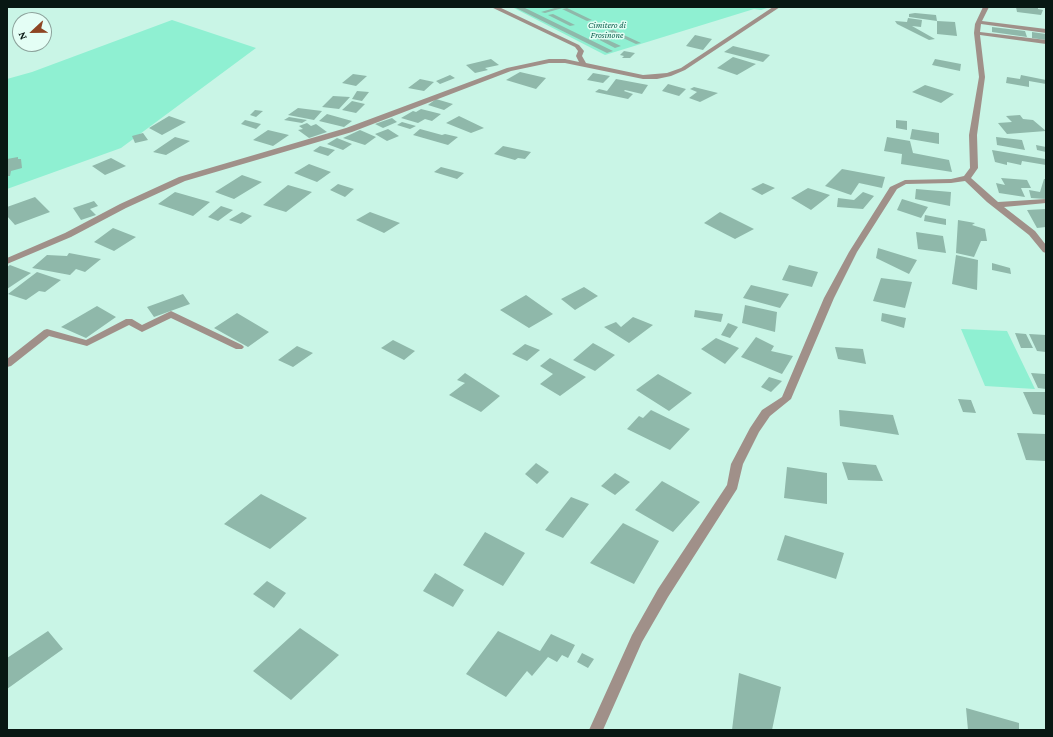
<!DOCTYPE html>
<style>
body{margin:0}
#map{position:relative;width:1053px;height:737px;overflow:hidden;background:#c9f5e6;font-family:"Crimson Pro",serif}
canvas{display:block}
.frame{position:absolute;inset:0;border:8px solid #081813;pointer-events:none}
.north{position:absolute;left:12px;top:12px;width:40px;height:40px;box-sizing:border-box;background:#e4fef5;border:1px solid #8ca29b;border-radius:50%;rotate:248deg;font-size:11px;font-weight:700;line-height:16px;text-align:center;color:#081813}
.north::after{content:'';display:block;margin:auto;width:14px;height:18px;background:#8e4624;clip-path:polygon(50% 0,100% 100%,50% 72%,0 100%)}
</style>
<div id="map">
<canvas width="1053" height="737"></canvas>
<div class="frame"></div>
<div class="north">N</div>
</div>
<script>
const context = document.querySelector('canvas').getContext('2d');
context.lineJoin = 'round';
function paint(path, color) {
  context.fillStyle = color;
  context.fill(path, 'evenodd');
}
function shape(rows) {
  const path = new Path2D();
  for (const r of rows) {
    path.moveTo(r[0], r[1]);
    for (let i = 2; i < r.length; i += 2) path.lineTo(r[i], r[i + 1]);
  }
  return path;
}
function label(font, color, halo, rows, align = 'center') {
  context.font = font + ' "Crimson Pro",serif';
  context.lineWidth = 3;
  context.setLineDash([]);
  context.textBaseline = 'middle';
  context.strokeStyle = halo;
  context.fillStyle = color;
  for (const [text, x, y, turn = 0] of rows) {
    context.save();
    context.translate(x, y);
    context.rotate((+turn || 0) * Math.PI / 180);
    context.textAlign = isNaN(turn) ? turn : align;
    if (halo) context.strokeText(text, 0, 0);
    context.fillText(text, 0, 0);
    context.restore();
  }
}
const green = shape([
 [512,7,766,7,767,8,761,10,754,9,605,55],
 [172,20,256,48,121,148,7,189,7,79,32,72],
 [961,329,1007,331,1035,389,985,386]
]);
const building = shape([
 [514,7,523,7,613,51,607,53],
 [558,7,566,7,545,13,541,12],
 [1016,7,1038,7,1038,9,1043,10,1041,15,1017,12],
 [567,8,592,20,587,21,562,9],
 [915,13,936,15,937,21,909,17,909,14],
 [553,14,575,25,570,26,548,15],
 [908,18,922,20,921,27,912,26,935,39,929,40,897,24,895,21,907,22],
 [937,21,955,22,957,36,937,34],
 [992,27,1025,31,1027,37,992,32],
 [613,30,641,43,636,44,608,31],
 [1032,32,1046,34,1046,40,1032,38],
 [597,35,621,46,615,48,592,36],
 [695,35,712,39,703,50,686,46],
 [733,46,770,55,763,62,724,52],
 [624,51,635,53,630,58,622,58,624,56,620,55],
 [733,57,756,64,737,75,717,68],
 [491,59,499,65,485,68,488,70,475,73,466,65],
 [935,59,961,64,960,71,932,65],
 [520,72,546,78,536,89,506,80],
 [593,73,610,76,603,83,587,80],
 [353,74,367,76,356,86,342,83],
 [450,75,455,78,440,84,436,81],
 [1021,75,1046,80,1046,84,1029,81,1029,87,1006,83,1007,77,1020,79],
 [420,79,434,82,424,91,408,88],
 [616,79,648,85,642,94,625,90,624,91,633,94,628,99,595,92,599,89,607,91],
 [668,84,686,89,679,96,662,91],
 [925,85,954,94,941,103,912,92],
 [694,87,718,93,700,102,689,98,697,92,690,89],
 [357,91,369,92,362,101,352,99],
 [333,96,350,97,339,109,322,107],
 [436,99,453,104,444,110,428,105],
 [352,101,365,104,356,113,342,110],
 [298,108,322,111,314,120,288,115],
 [421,109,441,114,432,121,425,119,418,123,401,118,413,111,416,112],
 [255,110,263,111,256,117,250,115],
 [327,114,352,121,344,127,319,121],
 [1020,115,1023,119,1033,120,1046,131,1007,134,998,123,1012,122,1006,116],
 [169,116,186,122,162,135,149,128],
 [459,116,484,128,471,133,446,123],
 [289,117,307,120,302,123,284,120],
 [392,118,397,122,383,128,375,124],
 [245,120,261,124,256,129,241,124],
 [896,120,907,121,907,130,896,128],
 [402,122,416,126,410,129,397,125],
 [307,123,311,126,316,124,327,132,309,138,298,130,303,129,299,126],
 [388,129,399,136,387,141,375,134],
 [420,129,442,135,445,134,458,137,448,145,413,135],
 [912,129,939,133,939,144,910,139],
 [268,130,289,135,273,146,253,140],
 [360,130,376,137,365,145,343,138],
 [143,133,148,140,135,143,132,136],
 [175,137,190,141,166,155,153,152],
 [887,137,910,141,913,153,949,160,952,172,901,164,902,154,884,151],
 [996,137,1022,140,1025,150,997,145],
 [337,138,352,144,343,150,327,144],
 [1036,145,1046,147,1046,152,1037,150],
 [320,146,335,150,328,156,313,151],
 [503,146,531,152,525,159,518,158,515,160,494,154],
 [992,150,1045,159,1046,165,1022,161,1021,165,1007,162,1007,165,995,162],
 [18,157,18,159,21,159,22,168,11,171,10,176,7,176,7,159],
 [111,158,126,166,105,175,92,166],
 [309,164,331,172,317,182,294,173],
 [441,167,464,173,457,179,434,172],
 [842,169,885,177,882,188,859,183,851,195,825,186],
 [242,175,262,182,234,199,215,192],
 [1001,178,1027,180,1031,188,1021,188,1025,197,999,193,996,183,1005,185],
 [1044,179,1046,179,1046,199,1031,198,1029,190,1040,192],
 [763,183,775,188,762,195,751,189],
 [338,184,354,189,345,197,330,190],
 [288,185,312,192,286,212,263,205],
 [808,188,830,195,811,210,791,198],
 [916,189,951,192,950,206,915,199],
 [175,192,210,202,193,216,158,204],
 [863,192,874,196,863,209,837,207,838,198,854,200],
 [35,197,50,212,15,225,7,216,7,207],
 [902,199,928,207,921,218,897,210],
 [94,201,98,206,90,209,96,215,81,220,73,208],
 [221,206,233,210,218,221,208,217],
 [1046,209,1046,227,1037,228,1027,210],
 [242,212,252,216,241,224,229,220],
 [370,212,400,223,384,233,356,220],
 [720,212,754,229,735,239,704,223],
 [925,215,946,219,946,225,924,221],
 [958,220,975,223,972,225,985,229,987,241,981,241,974,257,956,253],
 [113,228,136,237,114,251,94,242],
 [916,232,943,236,946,253,918,249],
 [878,248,917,260,909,274,876,258],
 [69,253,101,259,85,272,76,269,70,275,32,268,47,255,67,256],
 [956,255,978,260,977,290,952,284],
 [992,263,1010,268,1011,274,992,270],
 [10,265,31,273,7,289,7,267],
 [789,265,818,272,812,287,782,280],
 [37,272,61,280,45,292,39,291,26,300,8,294],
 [881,278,912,282,905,308,873,301],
 [751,285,789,294,780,308,743,298],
 [584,287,598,296,575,310,561,299],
 [183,294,190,304,154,317,147,307],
 [526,295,553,314,529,328,500,310],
 [745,305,777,312,775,332,742,323],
 [97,306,116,317,86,338,61,327],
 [695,310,723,314,721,322,694,317],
 [237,313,269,332,248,347,214,328],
 [882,313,906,318,904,328,881,321],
 [633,317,653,325,629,343,604,327,616,322,621,327],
 [728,323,738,327,730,338,721,335],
 [1015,333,1026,334,1033,348,1021,348],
 [1029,334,1046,335,1046,352,1037,351],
 [756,337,774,346,771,351,793,356,782,374,741,357],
 [716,338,739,348,725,364,701,349],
 [393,340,415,351,404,360,381,348],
 [593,343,615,355,595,371,573,360],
 [525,344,540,350,527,361,512,354],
 [297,346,313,353,293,367,278,360],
 [835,347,863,349,866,364,838,359],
 [550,358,586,377,560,396,540,384,553,374,540,366],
 [465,373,500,396,481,412,449,395,465,383,457,380],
 [1031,373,1045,374,1046,389,1038,388],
 [658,374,692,393,669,411,636,390],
 [769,377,782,381,771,392,761,387],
 [1023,392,1046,392,1046,415,1033,414],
 [958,399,971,400,976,413,963,412],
 [651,410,690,429,670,450,627,429,639,416,643,418],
 [839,410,893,415,899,435,840,426],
 [1017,433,1046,434,1046,461,1026,460],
 [842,462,876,465,883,481,848,480],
 [536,463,549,472,537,484,525,474],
 [787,467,827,473,827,504,784,498],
 [615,473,630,482,615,495,601,486],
 [662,481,700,502,673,532,635,510],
 [261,494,307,518,270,549,224,524],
 [571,497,589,504,563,538,545,530],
 [623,523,659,541,634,584,590,563],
 [485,532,525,553,503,586,463,565],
 [785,535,844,553,836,579,777,560],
 [435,573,464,590,453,607,423,591],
 [267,581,286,593,274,608,253,594],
 [300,628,339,655,291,700,253,671],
 [48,631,63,649,7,689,7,658],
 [498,631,540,651,551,634,575,645,568,658,562,655,557,662,548,657,532,676,527,671,506,697,466,674],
 [582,653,594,659,588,668,577,662],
 [739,673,781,687,772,730,732,730],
 [966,708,1019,723,1019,730,968,730]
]);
const minor = shape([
 [491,7,499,7,579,45,584,51,582,56,586,63,643,75,667,73,681,68,773,7,780,7,685,70,671,76,657,79,643,79,565,63,549,63,511,71,352,132,185,181,126,208,71,237,7,264,7,258,65,233,120,204,179,177,346,128,507,68,549,59,565,59,579,62,576,56,578,51,575,47,491,7],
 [983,7,989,7,982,21,1046,29,1046,33,981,24,980,32,1046,40,1046,44,980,35,985,77,977,135,978,168,971,178,998,202,1046,199,1046,203,1004,207,1035,231,1046,245,1046,253,1043,252,1029,235,987,202,965,181,951,183,906,184,897,189,857,252,834,298,791,399,770,416,759,432,743,464,737,489,668,597,642,642,603,730,589,730,632,635,658,589,727,485,731,464,750,428,762,410,782,397,824,298,849,252,890,187,905,180,951,179,964,176,970,168,969,135,979,77,974,33,975,24,983,7],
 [171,311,242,345,244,347,242,349,236,349,171,318,142,332,129,325,87,346,49,336,11,366,7,367,7,359,44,330,47,329,86,340,126,319,132,319,142,325,171,311]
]);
const farParknames = [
 ["Cimitero di",607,25],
 ["Frosinone",607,35]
];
paint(green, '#8ff0d2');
paint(building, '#8fb8aa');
paint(minor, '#a09089');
label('italic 9px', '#085b49', '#e4fef5', farParknames);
</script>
